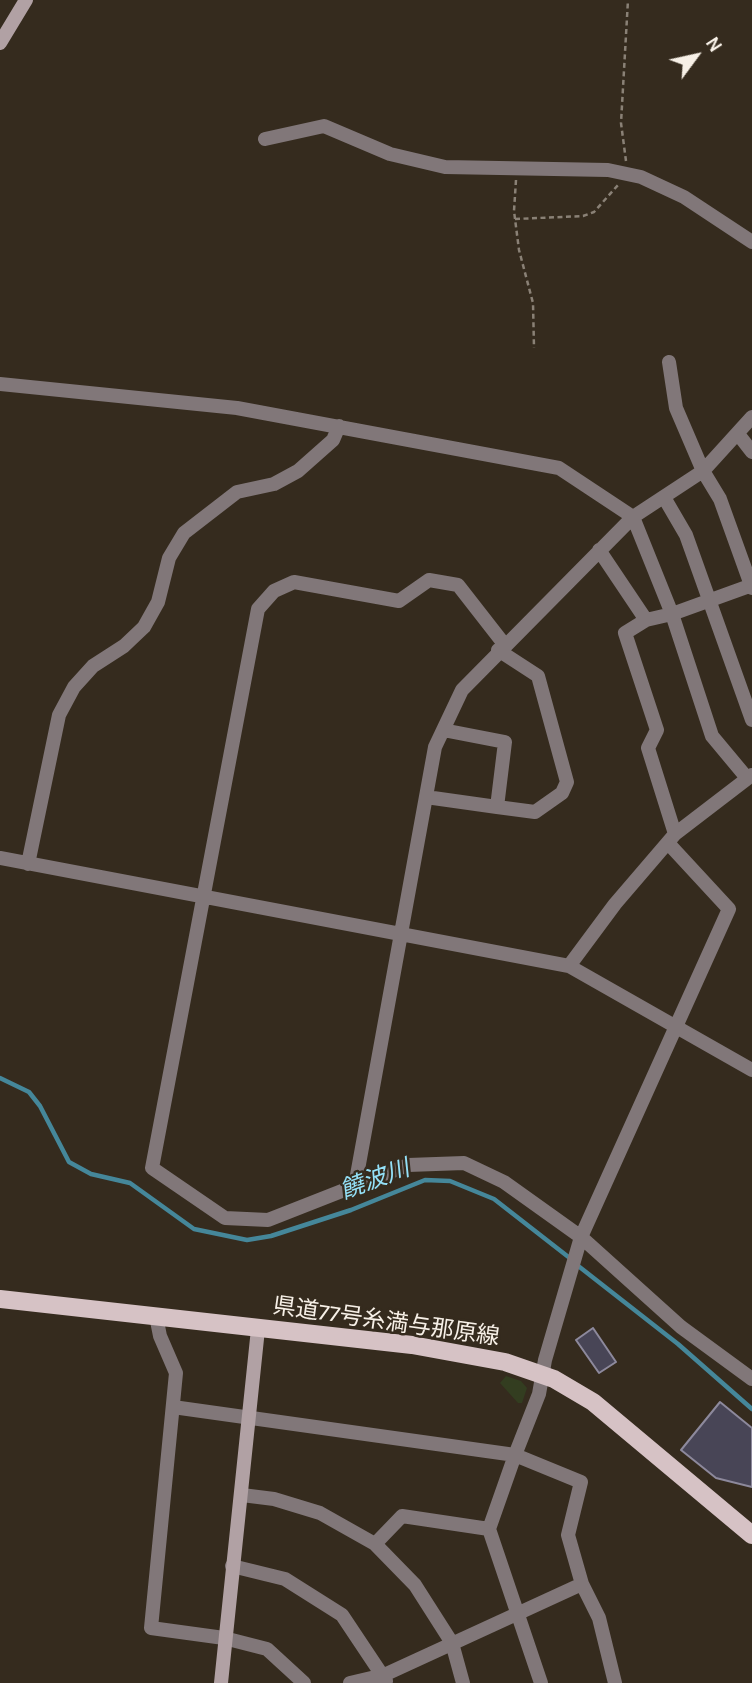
<!DOCTYPE html>
<meta charset="utf-8">
<style>
body{margin:0}
#map{position:relative;width:752px;height:1683px;overflow:hidden;background:#352b1e;font-family:Karla,sans-serif}
canvas{display:block}
.north{position:absolute;left:661px;top:21px;width:70px;height:70px;-webkit-text-stroke:5px #352b1e;paint-order:stroke;rotate:57deg;font-size:19px;font-weight:700;line-height:28px;text-align:center;color:#f7f0e7}
.north::after{content:'';display:block;margin:auto;width:24px;height:32px;background:#f7f0e7;clip-path:polygon(50% 0,100% 100%,50% 72%,0 100%)}
</style>
<div id="map">
<canvas width="752" height="1683"></canvas>
<div class="north">N</div>
</div>
<script>
const context = document.querySelector('canvas').getContext('2d');
context.lineJoin = 'round';
function paint(path, color) {
  context.fillStyle = color;
  context.fill(path, 'evenodd');
}
function shape(rows) {
  const path = new Path2D();
  for (const r of rows) {
    path.moveTo(r[0], r[1]);
    for (let i = 2; i < r.length; i += 2) path.lineTo(r[i], r[i + 1]);
  }
  return path;
}
function stroke(path, color, width, dash) {
  context.strokeStyle = color;
  context.lineWidth = width;
  context.lineCap = dash ? 'butt' : 'round';
  context.setLineDash(dash || []);
  context.stroke(path);
}
function label(font, color, halo, rows, align = 'center') {
  context.font = font + ' Karla,"Noto Sans JP",sans-serif';
  context.lineWidth = 5;
  context.setLineDash([]);
  context.textBaseline = 'middle';
  context.strokeStyle = halo;
  context.fillStyle = color;
  for (const [text, x, y, turn = 0] of rows) {
    context.save();
    context.translate(x, y);
    context.rotate((+turn || 0) * Math.PI / 180);
    context.textAlign = isNaN(turn) ? turn : align;
    if (halo) context.strokeText(text, 0, 0);
    context.fillText(text, 0, 0);
    context.restore();
  }
}
const green = shape([
 [506,1376,521,1381,527,1388,522,1403,518,1403,500,1383]
]);
const stream = shape([
 [0,1078,29,1092,40,1106,69,1162,91,1174,130,1183,194,1229,247,1240,271,1236,351,1210,425,1180,450,1181,494,1199,571,1259],
 [577,1265,678,1344,752,1409]
]);
const building = shape([
 [593,1328,616,1362,599,1373,576,1340,593,1328],
 [720,1402,752,1428,752,1487,716,1478,681,1450,720,1402]
]);
const path = shape([
 [626,161,621,123,628,0],
 [516,180,514,211,519,250,533,303,534,348],
 [515,219,583,216,594,212,618,185]
]);
const street = shape([
 [265,139,324,126,390,154,445,167,608,170,641,177,684,197,752,242],
 [669,362,676,408,703,471,720,499,752,588],
 [0,384,237,408,559,468,633,517,672,614,712,736,747,778],
 [738,434,752,452],
 [665,499,686,535,752,720],
 [599,550,646,620],
 [504,644,458,585,429,580,399,601,294,582,274,591,258,609,152,1168,225,1218,268,1220,408,1165,464,1163,504,1182,581,1237,681,1327,752,1379],
 [426,797,497,807,505,742,443,730],
 [497,807,535,812,562,793,567,782,538,676,498,650],
 [675,834,648,748,657,730,625,633,646,620,672,614,752,585],
 [0,858,569,966,752,1070],
 [28,864,59,715,74,687,93,666,124,646,144,627,158,602,169,558,184,533,237,492,274,484,298,471,333,440,339,426],
 [569,966,615,904,675,834,752,775],
 [355,1186,435,747,462,690,633,517,703,471,752,417],
 [156,1316,160,1336,176,1373,151,1628,224,1638,267,1649,304,1683],
 [173,1407,515,1455,489,1529,541,1683],
 [242,1495,274,1499,320,1513,375,1544,415,1585,452,1643,463,1683],
 [375,1544,402,1516,489,1529],
 [232,1566,285,1579,342,1615,386,1681],
 [350,1683,384,1675,582,1584],
 [615,1683,599,1618,582,1584,568,1535,581,1482,515,1455,539,1394,545,1360,581,1237,729,909,668,843]
]);
const secondary = shape([
 [0,43,26,0],
 [221,1683,258,1329]
]);
const primary = shape([
 [0,1299,412,1345,505,1362,554,1379,593,1402,752,1535]
]);
const streetNames = [
 ["県道77号糸満与那原線",386,1322,8]
];
const waterNames = [
 ["饒波川",375,1180,-20]
];
paint(green, '#333d20');
stroke(stream, '#45879a', 4.5);
paint(building, '#484556');
stroke(building, '#8d899c', 2);
stroke(path, '#8a8176', 2.5, [5, 3.5]);
stroke(street, '#817779', 14);
stroke(secondary, '#b1a1a4', 14);
stroke(primary, '#d6c2c5', 18);
label('23px', '#f7f0e7', '#352b1e', streetNames);
label('italic 24px', '#94e1f8', '#352b1e', waterNames);
</script>
